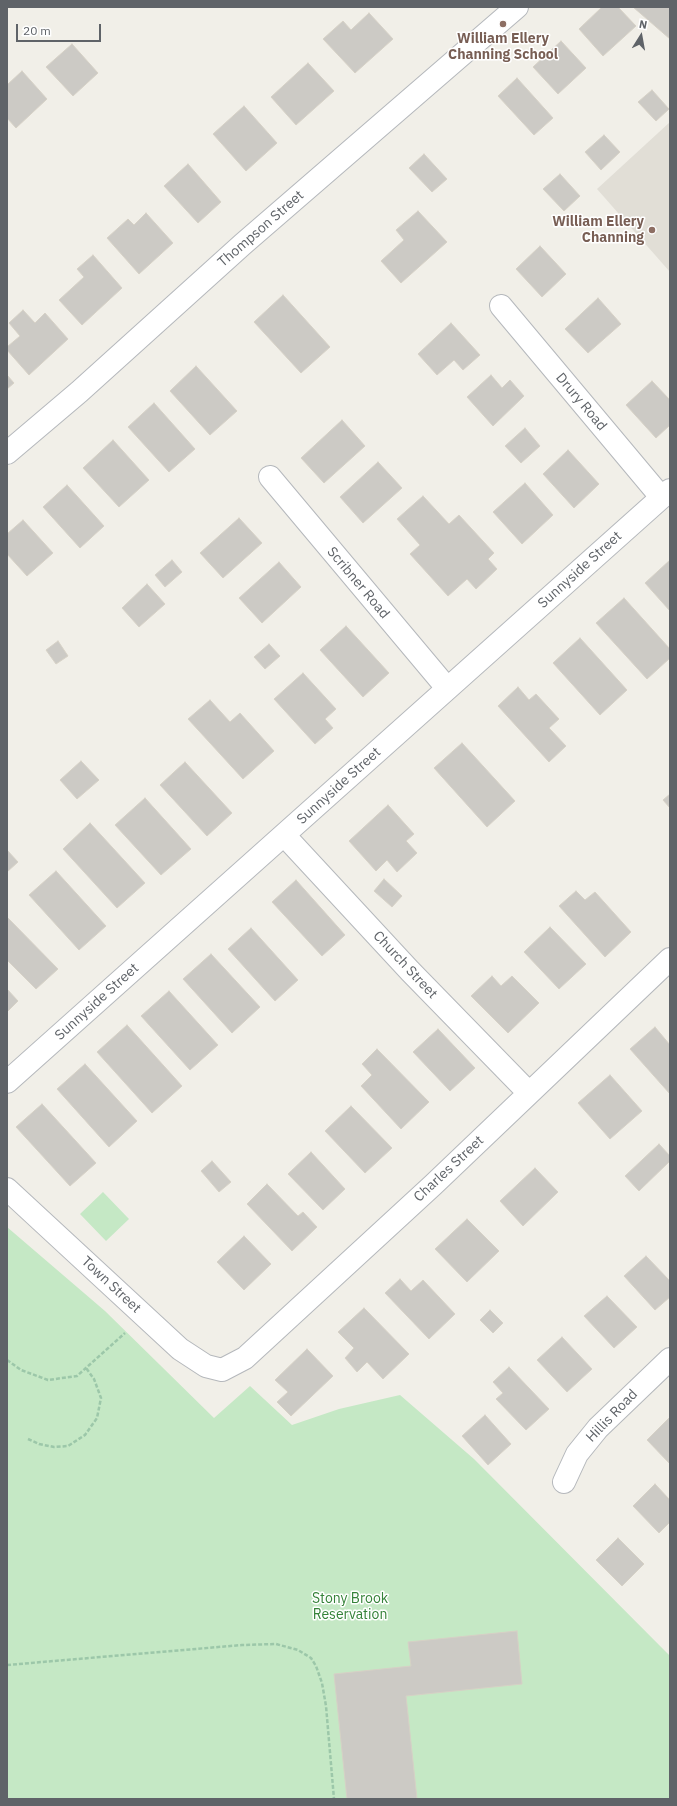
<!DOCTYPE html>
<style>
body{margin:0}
#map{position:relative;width:677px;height:1806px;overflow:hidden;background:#f1efe8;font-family:"IBM Plex Sans",sans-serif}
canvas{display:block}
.frame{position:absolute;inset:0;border:8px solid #5f6368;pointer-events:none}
.north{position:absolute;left:621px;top:16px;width:40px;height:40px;-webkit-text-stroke:3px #fff;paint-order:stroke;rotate:11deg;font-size:11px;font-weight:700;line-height:16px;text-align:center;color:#5f6368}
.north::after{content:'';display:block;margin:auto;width:14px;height:18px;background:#5f6368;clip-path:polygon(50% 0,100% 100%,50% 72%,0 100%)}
.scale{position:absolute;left:16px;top:24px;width:85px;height:18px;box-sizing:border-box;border:2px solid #5f6368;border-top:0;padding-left:5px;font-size:12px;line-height:14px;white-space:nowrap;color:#5f6368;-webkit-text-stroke:3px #fff;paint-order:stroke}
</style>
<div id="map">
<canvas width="677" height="1806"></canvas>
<div class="frame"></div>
<div class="north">N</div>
<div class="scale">20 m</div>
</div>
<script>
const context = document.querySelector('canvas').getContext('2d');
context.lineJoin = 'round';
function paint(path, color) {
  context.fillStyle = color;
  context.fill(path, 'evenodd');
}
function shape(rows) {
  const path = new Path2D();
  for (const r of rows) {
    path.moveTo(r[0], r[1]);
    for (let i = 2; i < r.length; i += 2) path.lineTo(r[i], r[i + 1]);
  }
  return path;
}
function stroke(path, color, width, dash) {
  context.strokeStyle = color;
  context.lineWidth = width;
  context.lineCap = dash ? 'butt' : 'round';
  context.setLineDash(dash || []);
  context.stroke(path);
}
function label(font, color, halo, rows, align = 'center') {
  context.font = font + ' "IBM Plex Sans",sans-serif';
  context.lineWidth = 3;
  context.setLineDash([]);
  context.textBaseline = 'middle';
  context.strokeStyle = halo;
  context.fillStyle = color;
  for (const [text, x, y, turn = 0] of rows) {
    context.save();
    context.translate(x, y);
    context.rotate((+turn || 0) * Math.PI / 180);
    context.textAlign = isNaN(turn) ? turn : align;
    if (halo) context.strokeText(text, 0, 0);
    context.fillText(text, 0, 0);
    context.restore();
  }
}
const education = shape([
 [670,122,670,272,597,189]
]);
const green = shape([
 [103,1192,129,1219,106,1241,80,1214],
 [7,1227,105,1311,214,1418,250,1386,292,1425,339,1409,400,1395,474,1459,670,1656,670,1799,7,1799]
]);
const building = shape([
 [602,7,618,7,636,26,603,56,579,29,602,7],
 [633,7,670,7,670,39,633,7],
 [369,13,393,39,355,73,323,39,343,21,351,30,369,13],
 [561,41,586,68,558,94,533,67,561,41],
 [72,44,98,73,73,96,46,67,72,44],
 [308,63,334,91,296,125,271,97,308,63],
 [22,71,47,99,16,128,7,118,7,85,22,71],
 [517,78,553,118,534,135,498,96,517,78],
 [652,90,669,109,656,121,638,102,652,90],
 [244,106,277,143,246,171,213,134,244,106],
 [604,135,620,152,601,170,585,152,604,135],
 [424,154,447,179,432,192,409,168,424,154],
 [188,164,221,202,198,223,164,186,188,164],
 [560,174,580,196,564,211,543,189,560,174],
 [418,211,447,242,401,283,381,261,404,240,396,230,418,211],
 [146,213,173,243,139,274,107,238,128,219,134,225,146,213],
 [540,246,566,274,542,297,516,269,540,246],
 [93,255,122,288,82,325,59,300,84,277,77,269,93,255],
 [283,295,330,347,301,373,254,322,283,295],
 [598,298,621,324,588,353,565,329,598,298],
 [23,310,35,323,45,313,68,339,29,375,7,350,7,347,20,336,9,323,23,310],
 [451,323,480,355,463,370,454,360,437,375,418,354,451,323],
 [196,366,237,411,210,435,170,391,196,366],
 [7,375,14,383,7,389,7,375],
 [491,375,502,388,510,380,524,396,493,426,467,397,491,375],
 [652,381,670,400,670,425,656,438,626,405,652,381],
 [154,403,195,449,169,472,128,427,154,403],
 [342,420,365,446,324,483,301,458,342,420],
 [525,428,540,446,521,463,505,446,525,428],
 [113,440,149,480,119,507,83,468,113,440],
 [568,450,599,484,574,508,543,474,568,450],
 [378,462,402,488,363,523,340,497,378,462],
 [525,483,553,515,522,544,493,512,525,483],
 [67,485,104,526,80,548,43,507,67,485],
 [423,496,449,524,459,515,494,553,488,559,497,569,476,589,467,579,448,596,410,554,420,545,397,519,423,496],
 [239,518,262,543,223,578,200,553,239,518],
 [23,520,53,553,27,576,7,554,7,534,23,520],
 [172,560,182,572,165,587,155,575,172,560],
 [670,560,670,611,645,583,670,560],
 [279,562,301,587,262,623,239,598,279,562],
 [147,584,165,604,139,627,122,608,147,584],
 [624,598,670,649,670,658,647,679,596,623,624,598],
 [346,626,389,673,363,697,320,650,346,626],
 [580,638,627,690,600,715,553,663,580,638],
 [58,641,68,656,56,664,46,650,58,641],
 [269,644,280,656,265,669,254,657,269,644],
 [303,673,336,709,325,719,333,728,315,744,274,699,303,673],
 [518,687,529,700,536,694,559,719,549,728,566,746,549,762,498,706,518,687],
 [210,700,230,722,240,713,274,751,243,779,188,719,210,700],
 [462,743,515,801,487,827,434,768,462,743],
 [81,761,99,780,77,799,60,780,81,761],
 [185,762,232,813,207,836,160,785,185,762],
 [670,794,670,808,663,800,670,794],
 [145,798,191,849,161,875,115,825,145,798],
 [388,805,414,834,406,841,417,853,397,872,387,860,376,871,349,841,388,805],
 [90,823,145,883,117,908,63,849,90,823],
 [7,850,18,862,7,872,7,850],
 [56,871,106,926,79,950,29,895,56,871],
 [384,879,402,896,392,907,374,891,384,879],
 [296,880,345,935,322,956,272,902,296,880],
 [576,891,585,900,595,892,631,932,605,957,559,906,576,891],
 [7,917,58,969,36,989,7,960,7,917],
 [550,927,586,964,559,989,524,952,550,927],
 [251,928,298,980,275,1001,228,949,251,928],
 [211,954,260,1007,232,1033,183,979,211,954],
 [492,976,501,986,512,976,539,1003,508,1033,471,996,492,976],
 [7,989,18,1001,7,1012,7,989],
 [169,991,218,1045,190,1070,141,1016,169,991],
 [127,1025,182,1086,152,1113,97,1052,127,1025],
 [655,1027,670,1045,670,1094,630,1049,655,1027],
 [438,1029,475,1068,450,1091,413,1052,438,1029],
 [377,1049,429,1102,401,1129,361,1086,372,1075,362,1064,377,1049],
 [85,1064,137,1121,109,1147,57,1089,85,1064],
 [610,1075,642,1111,610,1139,578,1103,610,1075],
 [42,1104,96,1163,70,1186,16,1127,42,1104],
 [351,1106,392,1148,365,1173,325,1131,351,1106],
 [659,1144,670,1156,670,1161,639,1191,625,1176,659,1144],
 [311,1152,345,1189,323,1210,288,1174,311,1152],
 [212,1161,231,1182,219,1192,201,1171,212,1161],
 [535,1168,558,1192,523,1226,500,1201,535,1168],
 [267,1184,298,1216,303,1212,317,1227,292,1251,247,1204,267,1184],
 [467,1219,499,1251,467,1282,435,1249,467,1219],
 [244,1236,271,1264,244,1290,217,1262,244,1236],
 [646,1256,670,1281,670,1297,655,1310,624,1276,646,1256],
 [400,1279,411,1291,423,1280,455,1314,429,1339,385,1293,400,1279],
 [607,1296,637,1327,614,1348,584,1316,607,1296],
 [364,1308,409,1354,383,1379,367,1362,357,1372,345,1358,354,1348,338,1332,364,1308],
 [490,1310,503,1323,493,1333,480,1320,490,1310],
 [562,1337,592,1369,567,1392,537,1360,562,1337],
 [307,1349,333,1376,291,1416,277,1402,288,1392,275,1380,307,1349],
 [509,1367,549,1409,526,1430,496,1399,503,1393,493,1382,509,1367],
 [485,1415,511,1444,488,1465,462,1436,485,1415],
 [670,1417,670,1464,647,1440,670,1417],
 [655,1484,670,1500,670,1522,659,1533,633,1506,655,1484],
 [618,1538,644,1564,622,1586,596,1560,618,1538],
 [517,1631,522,1684,406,1696,417,1799,347,1799,334,1674,411,1666,408,1642,517,1631]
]);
const path = shape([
 [7,1360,21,1370,48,1380,77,1376,125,1333],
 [28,1439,39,1444,54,1447,68,1446,85,1435,97,1418,101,1398,94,1379,86,1368],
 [7,1665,242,1645,276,1644,298,1650,311,1658,316,1666,322,1683,326,1706,334,1799]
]);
const minor = shape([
 [501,306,661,497],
 [7,453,79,392,243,244,517,7],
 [270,477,447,688],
 [284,835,410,971,529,1093],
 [7,1082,670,490],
 [7,1189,180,1349,206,1366,222,1370,245,1358,433,1185,670,959],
 [564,1482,577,1454,598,1428,670,1359]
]);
const markers = [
 [503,24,4,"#8d6e63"],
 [652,230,4,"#8d6e63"]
];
const educationNames = [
 ["William Ellery",503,39],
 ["Channing School",503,55],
 ["William Ellery",644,222,"right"],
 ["Channing",644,238,"right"]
];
const streetNames = [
 ["Thompson Street",261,229,-41],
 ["Drury Road",581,402,50],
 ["Sunnyside Street",580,570,-42],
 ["Scribner Road",358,583,50],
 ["Sunnyside Street",339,786,-42],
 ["Church Street",405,965,47],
 ["Sunnyside Street",97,1002,-42],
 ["Charles Street",449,1169,-43],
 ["Town Street",111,1285,43],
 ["Hillis Road",612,1416,-46]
];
const parkNames = [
 ["Stony Brook",350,1599],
 ["Reservation",350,1615]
];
paint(education, '#e1ded6');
paint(green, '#c5e8c5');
paint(building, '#cccac5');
stroke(building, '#d6d1c6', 1);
stroke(minor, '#b5b8bc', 24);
stroke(path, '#9cc7a9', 2.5, [4, 2]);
stroke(minor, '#fff', 22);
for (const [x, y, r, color] of markers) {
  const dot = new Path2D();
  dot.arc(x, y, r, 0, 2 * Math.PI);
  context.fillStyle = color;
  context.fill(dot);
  stroke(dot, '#fff', 1.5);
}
label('bold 14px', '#785e54', '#fff', educationNames);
label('14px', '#5f6368', '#fff', streetNames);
label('14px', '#348238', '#fff', parkNames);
</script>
